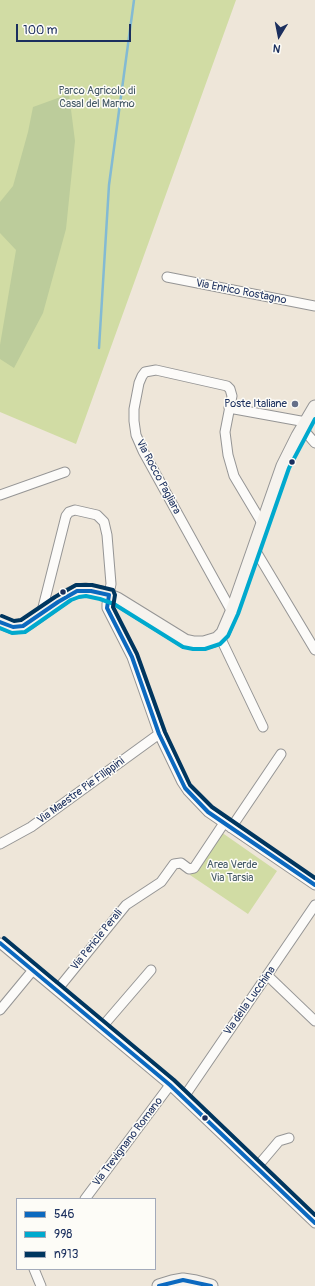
<!DOCTYPE html>
<style>
body{margin:0}
#map{position:relative;width:315px;height:1286px;overflow:hidden;background:#eee6d9;font-family:Pangolin,sans-serif}
canvas{display:block}
.legend{position:absolute;left:16px;top:1198px;width:140px;height:72px;box-sizing:border-box;background:#fdfcf7;border:1px solid #a3aaba;margin:0;padding:5px 7px;list-style:none;font-size:12px;color:#1b2f5e}
.legend li{display:flex;align-items:center;gap:8px;height:20px}
.legend b{width:20px;border:1px solid #a3aaba}
.north{position:absolute;left:259px;top:16px;width:40px;height:40px;-webkit-text-stroke:3px #fdfcf7;paint-order:stroke;rotate:190deg;font-size:11px;font-weight:700;line-height:16px;text-align:center;color:#1b2f5e}
.north::after{content:'';display:block;margin:auto;width:14px;height:18px;background:#1b2f5e;clip-path:polygon(50% 0,100% 100%,50% 72%,0 100%)}
.scale{position:absolute;left:16px;top:24px;width:115px;height:18px;box-sizing:border-box;border:2px solid #1b2f5e;border-top:0;padding-left:5px;font-size:12px;line-height:14px;white-space:nowrap;color:#1b2f5e;-webkit-text-stroke:3px #fdfcf7;paint-order:stroke}
</style>
<div id="map">
<canvas width="315" height="1286"></canvas>
<ul class="legend">
<li><b style="height:5px;background:#0c69bf"></b>546</li>
<li><b style="height:5px;background:#00a9ce"></b>998</li>
<li><b style="height:5px;background:#00365f"></b>n913</li>
</ul>
<div class="north">N</div>
<div class="scale">100 m</div>
</div>
<script>
const context = document.querySelector('canvas').getContext('2d');
context.lineJoin = 'round';
function paint(path, color) {
  context.fillStyle = color;
  context.fill(path, 'evenodd');
}
function shape(rows) {
  const path = new Path2D();
  for (const r of rows) {
    path.moveTo(r[0], r[1]);
    for (let i = 2; i < r.length; i += 2) path.lineTo(r[i], r[i + 1]);
  }
  return path;
}
function stroke(path, color, width, dash) {
  context.strokeStyle = color;
  context.lineWidth = width;
  context.lineCap = dash ? 'butt' : 'round';
  context.setLineDash(dash || []);
  context.stroke(path);
}
function label(font, color, halo, rows, align = 'center') {
  context.font = font + ' Pangolin,sans-serif';
  context.lineWidth = 3;
  context.setLineDash([]);
  context.textBaseline = 'middle';
  context.strokeStyle = halo;
  context.fillStyle = color;
  for (const [text, x, y, turn = 0] of rows) {
    context.save();
    context.translate(x, y);
    context.rotate((+turn || 0) * Math.PI / 180);
    context.textAlign = isNaN(turn) ? turn : align;
    if (halo) context.strokeText(text, 0, 0);
    context.fillText(text, 0, 0);
    context.restore();
  }
}
const green = shape([
 [0,0,236,0,76,444,0,412],
 [221,832,277,871,248,914,190,875]
]);
const forest = shape([
 [69,94,75,141,66,229,43,313,14,368,0,359,0,345,16,250,0,233,0,202,13,186,28,132,33,107]
]);
const stream = shape([
 [99,348,109,185,134,0]
]);
const street = shape([
 [167,277,315,306],
 [229,408,306,422],
 [302,428,315,443],
 [0,495,65,472],
 [254,548,315,650],
 [232,612,143,451,136,435,134,421,134,409,139,383,142,376,145,372,156,370,227,386,230,389,232,396,225,432,228,455,234,476,262,523],
 [41,615,66,516,69,512,75,510,97,515,104,522,107,535,111,584,107,604,107,608,132,657,159,734,182,782,188,791,208,812,315,885],
 [220,637,263,727],
 [231,828,281,754],
 [0,844,31,827,159,734],
 [0,943,170,1085,315,1223],
 [268,976,315,1021],
 [57,990,126,905,161,882,174,864,181,863,189,869,194,868,224,823],
 [0,1010,33,970],
 [102,1027,151,970],
 [184,1097,315,905],
 [257,1167,279,1141,289,1138],
 [85,1199,170,1085],
 [34,1269,41,1286]
]);
const secondary = shape([
 [0,622,13,627,23,626,30,622,68,595,77,591,86,590,102,593,117,599,185,641,194,643,204,643,217,639,223,633,232,612,283,466,298,436,315,407],
 [159,1286,172,1282,183,1280,196,1282,211,1286]
]);
const bus1 = shape([
 [0,622,13,627,23,626,58,602,77,591,91,591,109,595,107,608,132,657,159,734,185,788,208,812,315,885],
 [0,943,170,1085,315,1223],
 [159,1286,183,1280,211,1286]
]);
const bus2 = shape([
 [0,628,12,633,25,632,71,600,79,597,86,596,100,599,114,604,183,647,193,649,205,649,220,644,228,636,238,614,289,468,315,419]
]);
const bus3 = shape([
 [2,616,14,621,21,620,55,597,76,585,92,585,113,590,115,595,113,607,137,654,165,732,190,785,212,807,315,878],
 [4,938,174,1080,315,1215]
]);
const markers = [
 [295,404,4,"#656f89"],
 [292,462,3.5,"#1b2f5e"],
 [63,592,3.5,"#1b2f5e"],
 [205,1118,3.5,"#1b2f5e"]
];
const parkNames = [
 ["Parco Agricolo di",97,91],
 ["Casal del Marmo",97,104],
 ["Area Verde",232,865],
 ["Via Tarsia",232,878]
];
const streetNames = [
 ["Via Enrico Rostagno",241,292,11],
 ["Via Rocco Pagliara",158,477,62],
 ["Via Maestre Pie Filippini",81,791,-36],
 ["Via Pericle Perali",97,940,-51],
 ["Via della Lucchina",250,1001,-55],
 ["Via Trevignano Romano",128,1142,-53]
];
const poiNames = [
 ["Poste Italiane",287,404]
];
paint(green, '#d1dca4');
paint(forest, '#bccc9b');
stroke(stream, '#83bad3', 2.5);
stroke(street, '#959595', 11);
stroke(secondary, '#959595', 15);
stroke(street, '#fcfbf9', 9);
stroke(secondary, '#f6f3ee', 13);
stroke(bus1, '#0c69bf', 4);
stroke(bus2, '#00a9ce', 4);
stroke(bus3, '#00365f', 4);
for (const [x, y, r, color] of markers) {
  const dot = new Path2D();
  dot.arc(x, y, r, 0, 2 * Math.PI);
  context.fillStyle = color;
  context.fill(dot);
  stroke(dot, '#fdfcf7', 1.5);
}
label('11px', '#435865', '#fdfcf7', parkNames);
label('11px', '#1b2f5e', '#fdfcf7', streetNames);
label('11px', '#1b2f5e', '#fdfcf7', poiNames, 'right');
</script>
